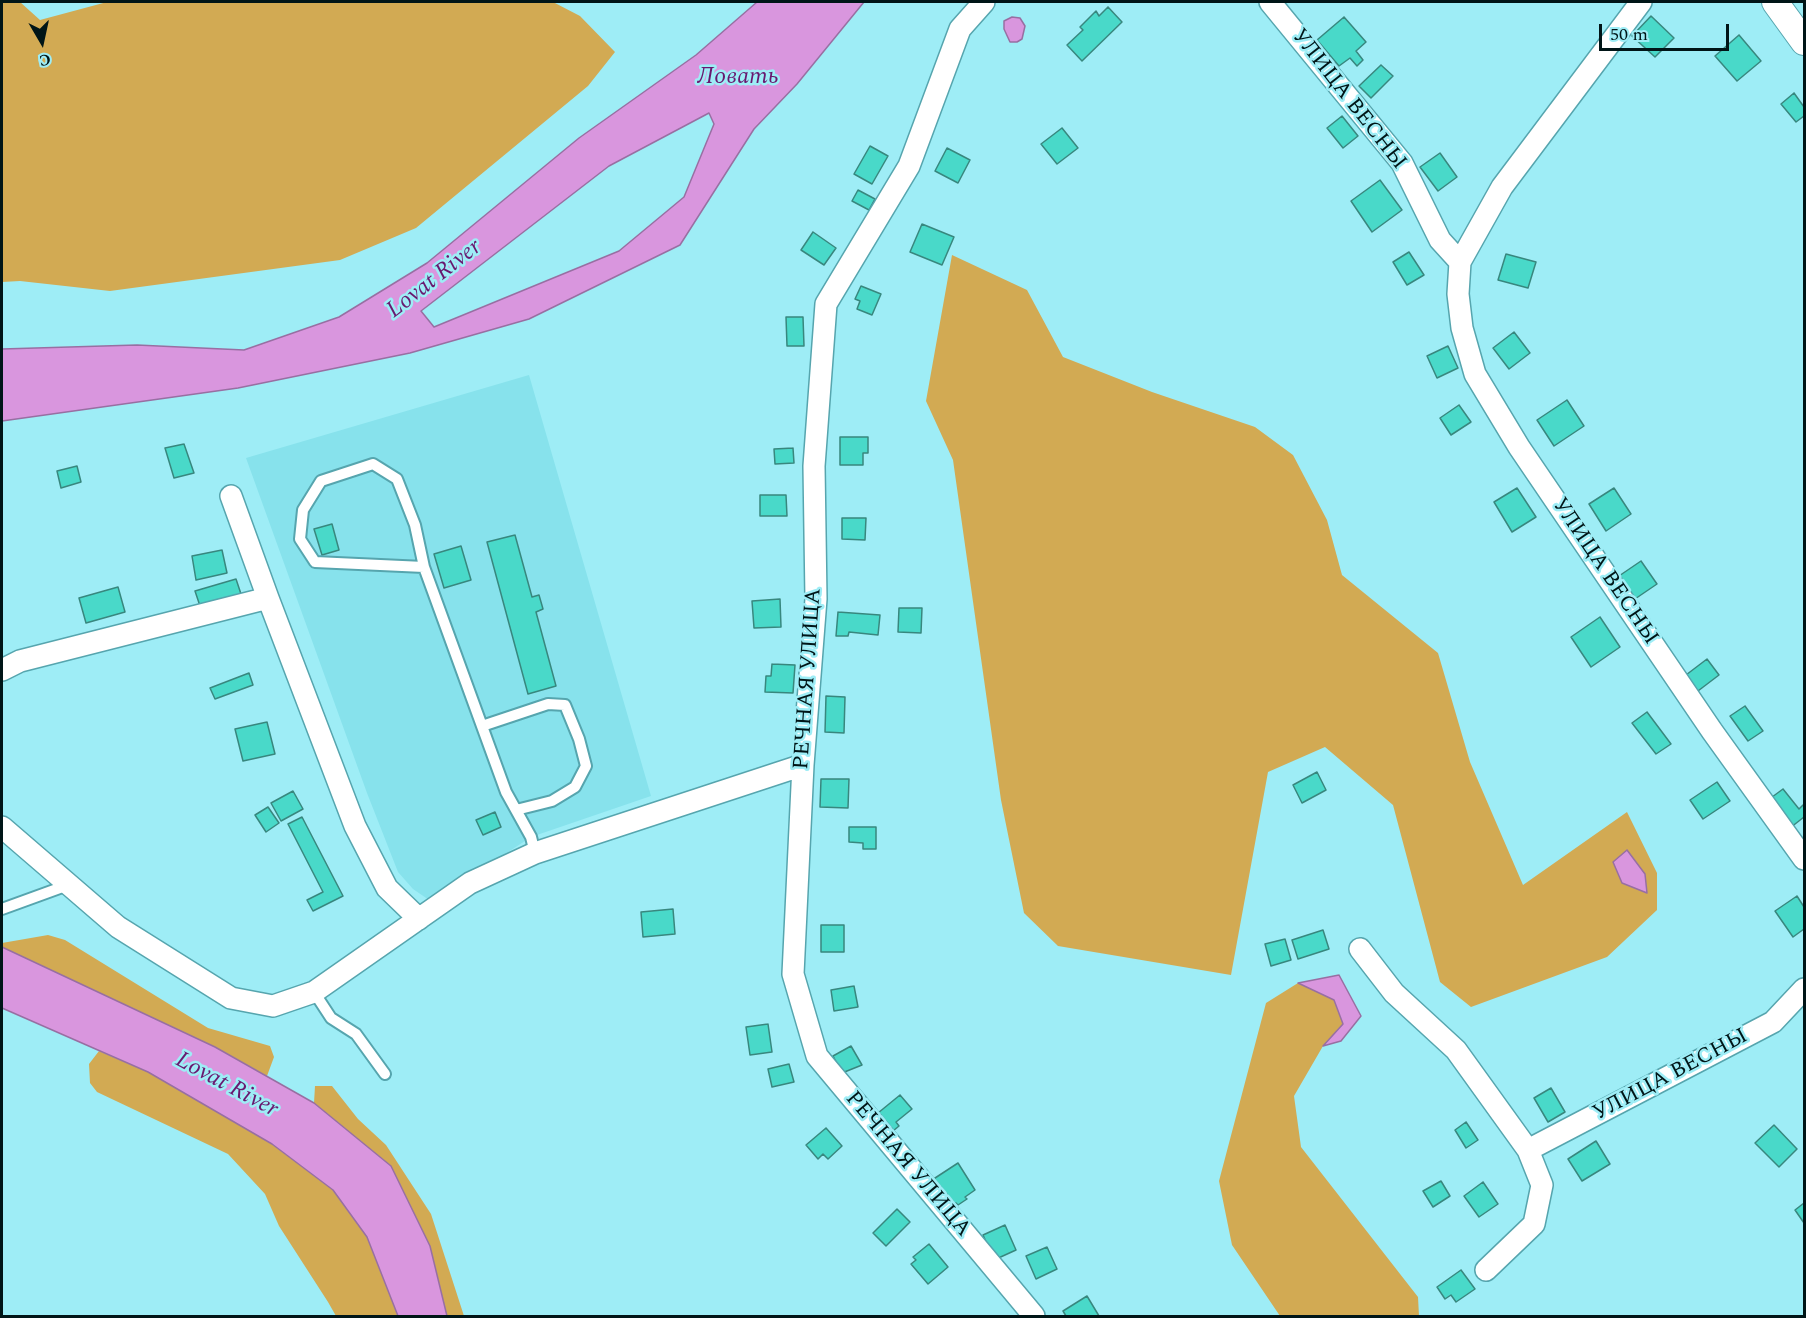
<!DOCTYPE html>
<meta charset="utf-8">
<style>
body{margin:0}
#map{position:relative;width:1806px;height:1318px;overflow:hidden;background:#9eedf6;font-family:Spectral,serif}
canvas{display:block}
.frame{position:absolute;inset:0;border:3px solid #001517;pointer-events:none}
.north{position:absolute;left:12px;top:12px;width:60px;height:60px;-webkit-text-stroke:4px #9eedf6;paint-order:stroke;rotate:171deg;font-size:16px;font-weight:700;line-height:24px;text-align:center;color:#001517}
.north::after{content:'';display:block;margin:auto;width:21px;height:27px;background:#001517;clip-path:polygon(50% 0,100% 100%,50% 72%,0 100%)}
.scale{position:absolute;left:1599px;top:24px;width:130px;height:27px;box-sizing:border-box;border:3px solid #001517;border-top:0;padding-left:8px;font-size:18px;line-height:21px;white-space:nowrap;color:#001517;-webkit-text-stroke:4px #9eedf6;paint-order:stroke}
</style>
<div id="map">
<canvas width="1806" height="1318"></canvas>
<div class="frame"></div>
<div class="north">С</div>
<div class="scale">50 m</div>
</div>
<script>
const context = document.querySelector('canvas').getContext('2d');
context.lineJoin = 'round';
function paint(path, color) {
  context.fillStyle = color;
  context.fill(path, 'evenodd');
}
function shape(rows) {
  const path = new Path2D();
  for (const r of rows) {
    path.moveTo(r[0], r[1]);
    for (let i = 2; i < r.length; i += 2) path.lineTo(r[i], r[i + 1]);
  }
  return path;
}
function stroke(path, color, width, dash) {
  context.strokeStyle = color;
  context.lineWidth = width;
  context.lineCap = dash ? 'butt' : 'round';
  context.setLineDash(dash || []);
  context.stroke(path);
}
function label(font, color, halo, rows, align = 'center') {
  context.font = font + ' Spectral,serif';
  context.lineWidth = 5;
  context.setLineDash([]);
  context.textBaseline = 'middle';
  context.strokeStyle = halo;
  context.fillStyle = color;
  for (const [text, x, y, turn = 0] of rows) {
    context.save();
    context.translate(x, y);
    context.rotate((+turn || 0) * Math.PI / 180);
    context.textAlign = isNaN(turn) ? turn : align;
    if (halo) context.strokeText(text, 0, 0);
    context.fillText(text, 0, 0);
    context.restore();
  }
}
const built = shape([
 [529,375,651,796,531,837,432,902,413,889,398,872,367,793,246,458]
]);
const green = shape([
 [2,2,20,2,40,20,107,2,553,2,580,16,615,52,588,86,416,228,340,260,110,291,20,281,2,282],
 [952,255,1027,290,1063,357,1152,392,1255,427,1293,455,1327,520,1342,575,1438,653,1470,762,1523,885,1627,812,1657,873,1657,910,1607,957,1471,1007,1440,982,1393,805,1325,747,1268,772,1231,975,1058,946,1024,913,1001,800,953,460,926,401],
 [48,935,65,940,208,1028,270,1046,274,1057,267,1076,215,1047,2,947,2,943],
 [1298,983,1334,1000,1343,1024,1323,1046,1294,1096,1301,1147,1418,1297,1419,1316,1280,1316,1232,1245,1219,1181,1266,1003],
 [99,1051,148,1072,272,1144,333,1190,367,1237,398,1316,336,1316,328,1302,279,1226,265,1194,228,1154,97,1092,90,1083,89,1064],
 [315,1086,332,1086,358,1119,386,1145,431,1214,464,1316,447,1316,430,1246,391,1166,314,1103]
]);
const water = shape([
 [757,2,864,2,797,84,754,129,680,245,529,319,410,353,238,388,2,421,2,349,137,345,244,350,339,317,427,263,579,138,696,55,757,2],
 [709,113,714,124,684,197,619,251,434,327,421,311,609,166,709,113],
 [1012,17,1020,18,1025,26,1022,39,1017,42,1010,42,1004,29,1004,21,1012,17],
 [1627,850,1645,874,1647,893,1622,883,1613,862,1627,850],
 [2,947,215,1047,314,1103,391,1166,430,1246,447,1316,398,1316,367,1237,333,1190,272,1144,148,1072,2,1008,2,947],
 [1339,975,1361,1016,1341,1041,1323,1046,1343,1024,1334,1000,1298,983,1339,975]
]);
const building = shape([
 [1108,7,1122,22,1082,61,1067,45,1083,30,1080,27,1096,11,1099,16,1108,7],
 [1651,16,1674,38,1655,57,1632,36,1651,16],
 [1344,17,1366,42,1356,51,1363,60,1357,66,1350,58,1339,66,1317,40,1344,17],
 [1739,35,1761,61,1737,81,1715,56,1739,35],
 [1381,65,1393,76,1371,98,1359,86,1381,65],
 [1794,93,1804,107,1804,116,1796,122,1781,104,1794,93],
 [1342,116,1358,136,1343,148,1327,128,1342,116],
 [1062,128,1078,148,1057,164,1041,144,1062,128],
 [870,146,888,156,872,184,854,174,870,146],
 [947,148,970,160,958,183,935,171,947,148],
 [1440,153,1457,177,1438,191,1420,167,1440,153],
 [1380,180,1402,210,1372,232,1351,201,1380,180],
 [858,190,875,199,869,210,852,201,858,190],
 [922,224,954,237,942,265,910,252,922,224],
 [813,232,836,248,824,265,801,250,813,232],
 [1409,252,1424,275,1407,285,1393,262,1409,252],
 [1506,254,1536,262,1528,288,1498,280,1506,254],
 [861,286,881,294,872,315,857,309,860,301,855,299,861,286],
 [786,317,803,317,804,346,787,346,786,317],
 [1514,332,1530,353,1509,369,1493,348,1514,332],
 [1448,346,1458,368,1437,378,1427,356,1448,346],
 [1567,400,1584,426,1554,446,1537,420,1567,400],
 [1459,405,1471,422,1451,435,1440,418,1459,405],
 [840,437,868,437,868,453,863,453,863,465,840,465,840,437],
 [184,444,194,473,174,478,165,448,184,444],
 [793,448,794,463,775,464,774,449,793,448],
 [77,466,81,482,61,488,57,471,77,466],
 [1517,488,1536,517,1512,532,1494,502,1517,488],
 [1614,488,1631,514,1606,531,1589,504,1614,488],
 [760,495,786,495,787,516,760,516,760,495],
 [842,518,866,518,865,540,842,539,842,518],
 [332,524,339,550,322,555,314,529,332,524],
 [515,535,532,597,539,595,543,609,536,612,556,686,528,694,487,542,515,535],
 [461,546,471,580,444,588,434,554,461,546],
 [222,550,227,573,196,580,192,556,222,550],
 [1641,561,1657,584,1632,601,1616,578,1641,561],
 [236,579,241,594,200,606,195,591,236,579],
 [118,587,125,612,86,623,79,598,118,587],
 [780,599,781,627,754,628,752,601,780,599],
 [899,608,922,608,921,633,898,632,899,608],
 [838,612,880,615,878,635,849,632,848,636,836,636,838,612],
 [1600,617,1620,647,1591,667,1571,637,1600,617],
 [1707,659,1719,675,1694,694,1682,678,1707,659],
 [772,664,795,665,793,693,765,692,766,676,771,676,772,664],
 [249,673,253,685,215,699,210,688,249,673],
 [826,696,845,697,844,733,825,732,826,696],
 [1745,706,1763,731,1748,741,1730,716,1745,706],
 [1647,712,1671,744,1656,754,1632,723,1647,712],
 [267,722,275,754,243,761,235,729,267,722],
 [1317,772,1326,790,1302,803,1293,785,1317,772],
 [821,779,849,779,848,808,820,807,821,779],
 [1717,782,1730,801,1703,819,1690,800,1717,782],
 [1783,789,1799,809,1803,805,1804,807,1804,817,1790,828,1768,800,1783,789],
 [293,791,303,809,281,821,271,803,293,791],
 [268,807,279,823,266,832,255,815,268,807],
 [495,812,501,827,483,835,476,820,495,812],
 [302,817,343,896,313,911,307,900,323,892,288,824,302,817],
 [849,827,876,827,876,849,863,849,863,843,849,842,849,827],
 [1797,896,1804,907,1804,929,1793,937,1775,911,1797,896],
 [673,909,675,934,643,937,641,912,673,909],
 [821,925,844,925,844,952,821,952,821,925],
 [1323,930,1329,949,1298,959,1292,940,1323,930],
 [1285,939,1291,960,1271,966,1265,944,1285,939],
 [854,986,858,1007,834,1011,831,990,854,986],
 [768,1024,772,1052,750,1055,746,1027,768,1024],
 [851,1046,862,1065,842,1073,833,1056,851,1046],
 [789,1064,794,1082,772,1087,768,1069,789,1064],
 [1551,1088,1565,1112,1548,1122,1534,1098,1551,1088],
 [900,1095,912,1109,896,1122,899,1126,893,1131,878,1113,900,1095],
 [1466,1122,1478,1140,1466,1148,1455,1130,1466,1122],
 [1774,1125,1797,1149,1779,1167,1755,1143,1774,1125],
 [826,1128,842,1146,828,1159,823,1154,818,1159,806,1145,826,1128],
 [1596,1141,1610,1164,1582,1181,1568,1159,1596,1141],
 [958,1163,975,1190,965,1197,967,1199,958,1205,956,1203,949,1207,932,1180,958,1163],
 [1441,1181,1450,1196,1433,1207,1423,1191,1441,1181],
 [1483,1182,1498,1204,1479,1217,1464,1196,1483,1182],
 [1804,1203,1804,1223,1795,1210,1804,1203],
 [897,1209,910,1222,886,1246,873,1233,897,1209],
 [1005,1225,1016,1250,994,1260,983,1235,1005,1225],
 [929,1244,948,1267,928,1284,911,1264,916,1260,913,1257,929,1244],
 [1047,1247,1057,1269,1036,1279,1026,1256,1047,1247],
 [1461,1270,1475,1289,1456,1302,1451,1295,1445,1299,1437,1287,1461,1270],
 [1087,1296,1099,1316,1066,1316,1063,1311,1087,1296]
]);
const service = shape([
 [424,567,315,562,300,539,303,510,321,481,373,464,397,479,415,525,424,567,506,792,531,837,535,853],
 [482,726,548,704,565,705,579,739,586,766,575,787,552,801,516,810],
 [2,909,68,885],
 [314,992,331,1018,356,1034,385,1074]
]);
const minor = shape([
 [984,2,960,29,909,166,826,304,814,466,816,599,803,765,793,974,817,1056,1034,1316],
 [1270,2,1402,163,1440,240,1460,262],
 [1641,2,1502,187,1460,262,1458,294,1462,328,1475,374,1519,447,1712,731,1804,859],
 [231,496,268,598,355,826,387,888,419,919],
 [2,670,20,661,268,598],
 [2,827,118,927,231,998,273,1006,314,992,470,883,535,853,803,765],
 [1360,949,1394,993,1456,1050,1528,1150,1542,1185,1534,1224,1486,1270],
 [1528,1150,1773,1022,1804,989]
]);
const tertiary = shape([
 [1775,2,1804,42]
]);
const streetNames = [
 ["УЛИЦА ВЕСНЫ",1348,100,52],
 ["УЛИЦА ВЕСНЫ",1604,572,56],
 ["РЕЧНАЯ УЛИЦА",809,679,-86],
 ["УЛИЦА ВЕСНЫ",1671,1076,-28],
 ["РЕЧНАЯ УЛИЦА",907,1165,50]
];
const waterNames = [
 ["Ловать",738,78],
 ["Lovat River",435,280,-38],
 ["Lovat River",226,1086,28]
];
paint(built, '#87e2ec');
paint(green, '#d2aa53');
paint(water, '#d996de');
stroke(water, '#986fa2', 1.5);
paint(building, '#49d9c9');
stroke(building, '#38877e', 1.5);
stroke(service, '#56a5ae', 14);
stroke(minor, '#56a5ae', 24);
stroke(tertiary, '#56a5ae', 28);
stroke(service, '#fff', 10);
stroke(minor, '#fff', 21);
stroke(tertiary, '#fff', 26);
label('22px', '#001517', '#9eedf6', streetNames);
label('italic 24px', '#69186f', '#9eedf6', waterNames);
</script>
